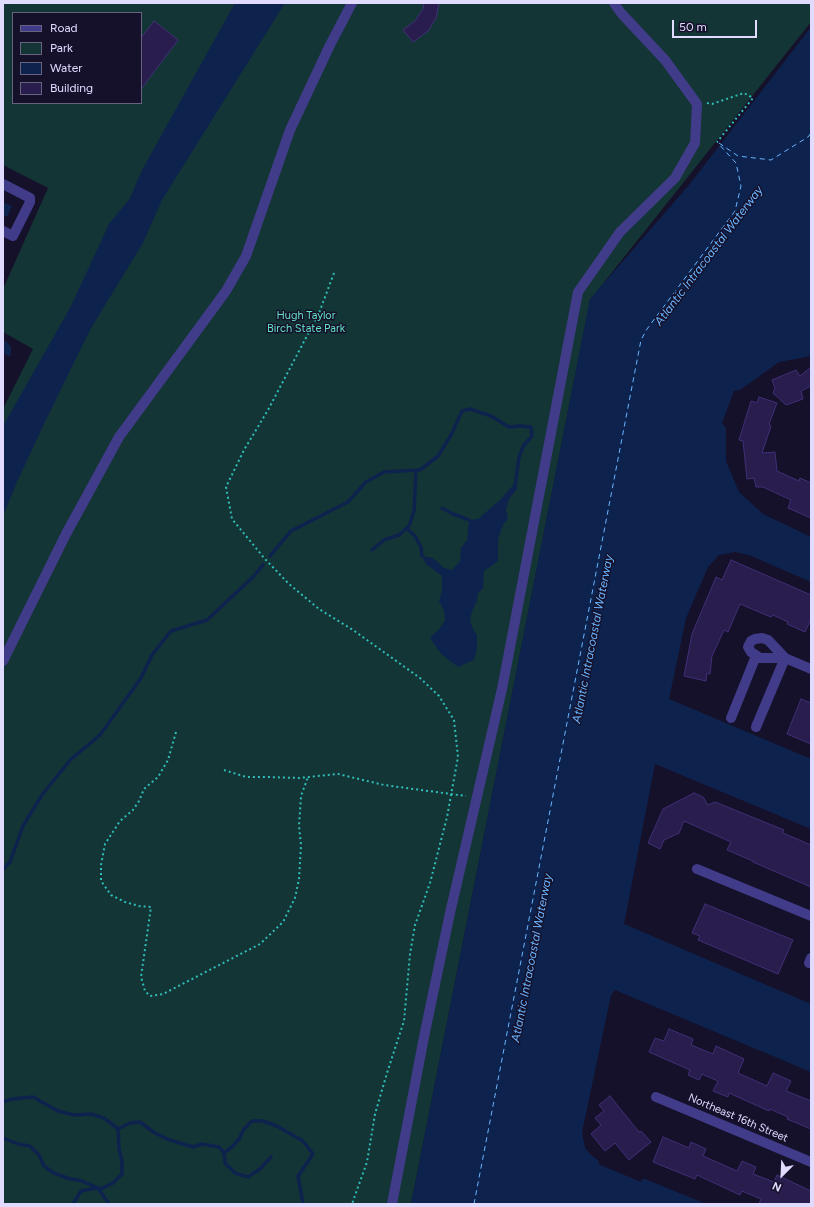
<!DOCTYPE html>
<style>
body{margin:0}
#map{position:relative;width:814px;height:1207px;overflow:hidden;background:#16112b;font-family:Figtree,sans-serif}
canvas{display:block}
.frame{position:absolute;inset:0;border:4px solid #e0dbff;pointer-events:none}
.legend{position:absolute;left:12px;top:12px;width:130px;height:92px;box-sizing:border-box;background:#16112b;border:1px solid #676280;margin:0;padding:5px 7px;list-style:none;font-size:12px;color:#e0dbff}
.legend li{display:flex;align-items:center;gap:8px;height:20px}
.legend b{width:20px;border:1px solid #676280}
.north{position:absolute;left:762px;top:1155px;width:40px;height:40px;-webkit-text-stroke:3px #16112b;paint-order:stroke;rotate:204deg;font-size:11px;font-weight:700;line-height:16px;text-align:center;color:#e0dbff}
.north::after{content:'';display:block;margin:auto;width:14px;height:18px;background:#e0dbff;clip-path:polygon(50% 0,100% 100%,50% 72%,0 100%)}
.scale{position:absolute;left:672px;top:20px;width:85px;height:18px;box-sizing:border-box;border:2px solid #e0dbff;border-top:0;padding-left:5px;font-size:12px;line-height:14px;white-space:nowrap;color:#e0dbff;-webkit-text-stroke:3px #16112b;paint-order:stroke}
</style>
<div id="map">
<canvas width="814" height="1207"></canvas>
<div class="frame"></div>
<ul class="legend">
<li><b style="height:5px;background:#413c8a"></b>Road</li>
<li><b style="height:11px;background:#143535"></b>Park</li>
<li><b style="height:11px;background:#0d234e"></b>Water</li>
<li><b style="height:11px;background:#281d4c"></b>Building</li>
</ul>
<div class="north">N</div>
<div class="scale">50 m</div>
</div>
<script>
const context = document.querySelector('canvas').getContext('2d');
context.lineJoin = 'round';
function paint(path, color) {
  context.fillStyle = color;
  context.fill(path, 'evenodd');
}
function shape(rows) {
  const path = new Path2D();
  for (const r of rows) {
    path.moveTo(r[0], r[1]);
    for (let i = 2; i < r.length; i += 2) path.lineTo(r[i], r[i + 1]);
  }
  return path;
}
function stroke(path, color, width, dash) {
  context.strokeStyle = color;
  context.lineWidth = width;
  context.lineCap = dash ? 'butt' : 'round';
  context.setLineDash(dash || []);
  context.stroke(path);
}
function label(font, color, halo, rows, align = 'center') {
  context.font = font + ' Figtree,sans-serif';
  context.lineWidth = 3;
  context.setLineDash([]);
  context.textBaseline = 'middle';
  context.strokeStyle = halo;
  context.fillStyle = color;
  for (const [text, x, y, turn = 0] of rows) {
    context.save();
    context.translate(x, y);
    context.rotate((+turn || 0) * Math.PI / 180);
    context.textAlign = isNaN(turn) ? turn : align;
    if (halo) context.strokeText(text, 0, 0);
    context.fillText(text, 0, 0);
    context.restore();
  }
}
const green = shape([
 [3,3,811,3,811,22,590,300,411,1204,3,1204,3,409,33,349,3,332,3,289,48,188,3,165],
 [13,13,141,13,141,103,13,103]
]);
const water = shape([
 [235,3,285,3,162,200,143,243,90,330,43,426,17,482,3,516,3,426,71,306,109,224,130,198,142,170],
 [811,27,811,356,779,362,740,390,734,391,722,423,726,428,726,461,739,492,763,514,811,537,811,582,749,555,735,552,719,555,708,567,686,618,669,699,811,759,811,829,655,764,624,924,811,1004,811,1072,615,990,611,995,582,1132,585,1148,590,1154,599,1161,598,1164,641,1182,642,1179,645,1179,706,1204,411,1204,590,299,689,185],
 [3,202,12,206,7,217,3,215],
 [3,341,6,341,11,347,11,354,10,356,6,355,3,351],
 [513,485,517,489,509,499,506,510,508,518,503,525,498,539,498,561,484,571,483,589,478,593,477,601,472,611,470,621,473,629,477,635,477,649,474,660,458,667,441,654,430,638,440,628,445,620,444,611,439,601,442,591,442,576,426,564,422,556,433,558,444,568,452,570,460,561,461,548,467,540,469,520,478,519,501,499]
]);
const stream = shape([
 [442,508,453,514,469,520],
 [406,528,415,536,421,547,422,556],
 [372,550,384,540,399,535,409,526,414,511,416,470],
 [270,556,291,531,348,502,366,482,384,472,420,470,438,456,451,435,462,411,470,409,491,416,509,427,520,426,531,427,532,436,524,445,519,457,515,487],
 [3,869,10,862,23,826,42,795,70,760,100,735,141,678,152,655,171,631,207,620,253,577,263,565],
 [3,1102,12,1099,33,1097,58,1111,74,1115,91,1114,104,1118,118,1129],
 [118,1129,130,1123,140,1122,155,1133,167,1139,193,1147,202,1144,219,1147,224,1153,233,1146,239,1139,244,1129,252,1121,263,1121,277,1126,303,1141,313,1154,298,1176,303,1204],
 [3,1138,18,1144,30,1146,39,1155,44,1166,54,1173,67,1178,82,1181,98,1188,109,1204],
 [224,1153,225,1163,235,1173,248,1177,260,1169,271,1157],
 [73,1204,81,1191,91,1189,103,1188,113,1183,122,1174,122,1161,119,1149,118,1129]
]);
const ferry = shape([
 [719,143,738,156,771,160,808,137,811,133],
 [474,1204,641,340,647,329,735,211,741,186,736,163,717,142]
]);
const building = shape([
 [424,3,439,3,436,18,428,31,413,42,403,30,415,21,423,9,424,3],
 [154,21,178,40,141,89,141,38,154,21],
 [811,367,811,386,801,391,803,399,786,405,773,393,775,388,772,380,796,370,800,376,811,367],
 [759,397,777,403,769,424,771,426,762,453,775,452,777,471,799,481,800,478,811,483,811,518,788,508,791,500,763,487,756,487,754,478,747,479,743,441,739,440,751,401,757,403,759,397],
 [731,560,811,595,811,619,805,632,787,624,788,622,773,615,771,617,740,604,728,632,724,630,712,656,710,674,707,673,706,681,684,676,692,634,716,577,722,580,731,560],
 [801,699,811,703,811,744,787,734,801,699],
 [694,793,703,797,708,805,715,802,784,830,783,833,811,845,811,887,753,862,753,861,727,850,731,842,684,821,679,833,664,840,660,849,648,843,663,809,694,793],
 [705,904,793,940,778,974,698,940,700,936,692,933,705,904],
 [669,1029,693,1039,691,1045,713,1054,716,1046,744,1059,738,1073,767,1086,773,1073,791,1081,786,1091,811,1101,811,1129,787,1119,788,1117,770,1109,769,1111,729,1093,728,1097,713,1091,718,1081,702,1074,699,1080,688,1075,690,1070,649,1052,655,1038,664,1041,669,1029],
 [610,1096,639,1132,641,1131,651,1142,629,1160,615,1143,605,1151,591,1134,601,1125,595,1118,604,1111,599,1105,610,1096],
 [663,1137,689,1148,691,1142,706,1149,703,1156,737,1171,742,1161,756,1167,753,1174,774,1182,777,1175,811,1191,811,1204,759,1204,761,1199,742,1191,740,1195,697,1175,695,1179,653,1162,663,1137]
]);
const path = shape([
 [707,103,712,104,744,93,753,98,717,142],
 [334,273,319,313,268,410,244,450,226,487,232,519,265,559,289,584,319,609,353,630,420,678,439,696,454,720,458,757,447,817,430,883,415,925,410,954,404,1021,387,1073,375,1114,367,1162,352,1204],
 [176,732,168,760,158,777,144,789,139,801,133,810,120,821,105,844,101,865,101,881,111,895,125,902,139,906,151,907,141,977,145,991,150,996,163,994,260,944,283,922,295,898,299,879,301,845,299,826,301,796,308,777],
 [224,770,246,777,267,777,299,778,338,774,384,785,466,796]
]);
const minor = shape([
 [3,184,30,198,30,202,13,236,3,231],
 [762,638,768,640,785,658,760,658,751,652,748,647,751,641,755,639,762,638],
 [3,661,66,534,119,437,226,291,246,256,290,130,330,45,352,3],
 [731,718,756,656],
 [756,727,785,658,811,669],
 [697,869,811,916],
 [809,963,811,958],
 [656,1097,811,1162],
 [392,1204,425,1032,450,913,502,689,578,292,620,232,675,178,695,143,697,104,665,60,621,13,614,3]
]);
const parkNames = [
 ["Hugh Taylor",306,316],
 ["Birch State Park",306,329]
];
const streetNames = [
 ["Northeast 16th Street",738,1118,23]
];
const waterNames = [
 ["Atlantic Intracoastal Waterway",709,256,-53],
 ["Atlantic Intracoastal Waterway",593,639,-79],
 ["Atlantic Intracoastal Waterway",532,958,-79]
];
paint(green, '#143535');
paint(water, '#0d234e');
stroke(stream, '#0d234e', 3.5);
stroke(ferry, '#69b5ff', 1, [5, 4]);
paint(building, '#281d4c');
stroke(building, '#402f78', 1);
stroke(path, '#30beba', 2, [2, 3]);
stroke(minor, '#413c8a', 10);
label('11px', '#64e2c6', '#16112b', parkNames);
label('11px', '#e0dbff', '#16112b', streetNames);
label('italic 12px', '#69b5ff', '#16112b', waterNames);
</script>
